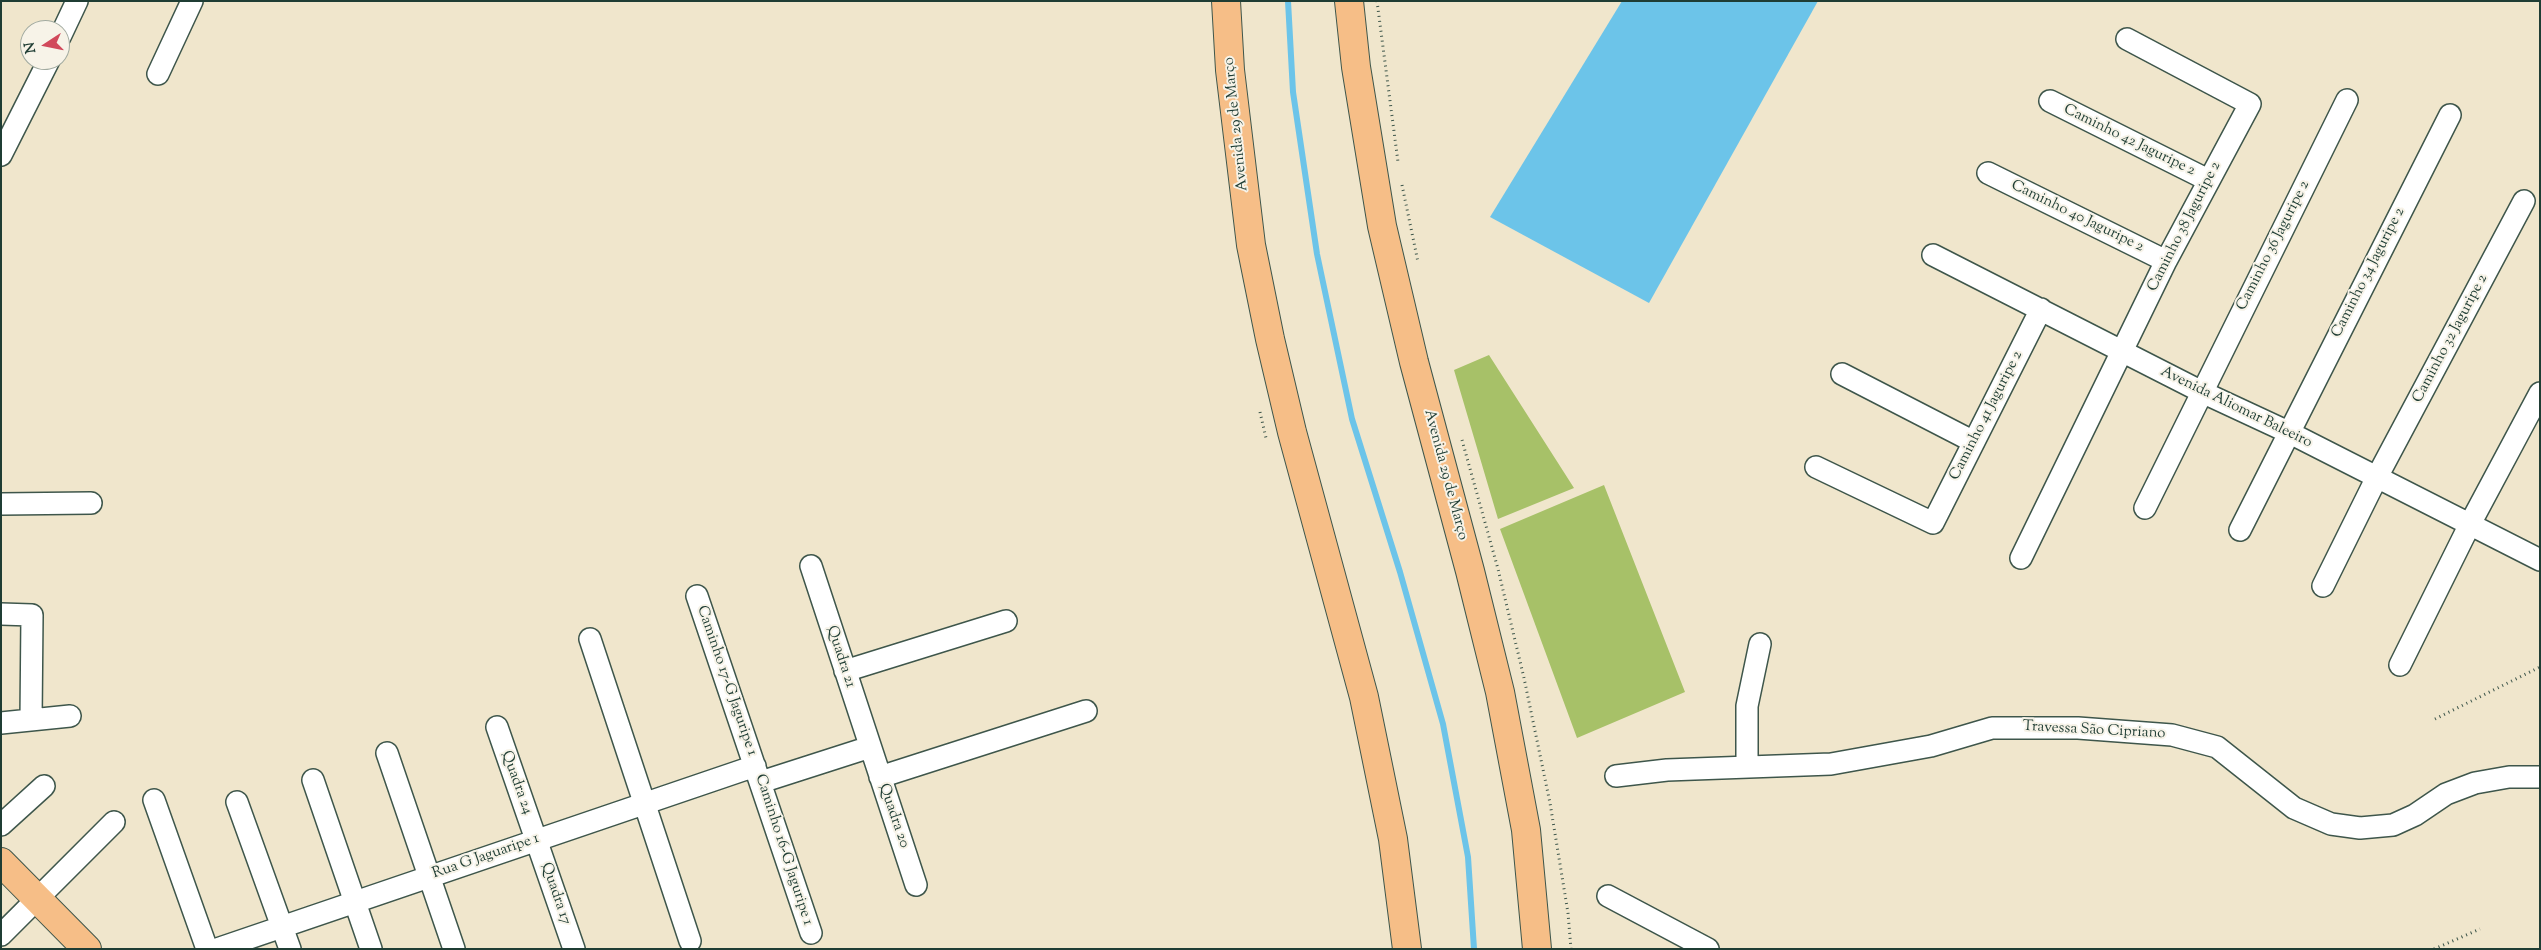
<!DOCTYPE html>
<meta charset="utf-8">
<style>
body{margin:0}
#map{position:relative;width:2541px;height:950px;overflow:hidden;background:#f0e6cc;font-family:"Sorts Mill Goudy",serif}
canvas{display:block}
.frame{position:absolute;inset:0;border:2px solid #1f3d34;pointer-events:none}
.north{position:absolute;left:20px;top:20px;width:50px;height:50px;box-sizing:border-box;background:#f7f3e8;border:1px solid #a1aaa0;border-radius:50%;rotate:259deg;font-size:14px;font-weight:700;line-height:20px;text-align:center;color:#1f3d34}
.north::after{content:'';display:block;margin:auto;width:18px;height:22px;background:#d1495b;clip-path:polygon(50% 0,100% 100%,50% 72%,0 100%)}
</style>
<div id="map">
<canvas width="2541" height="950"></canvas>
<div class="frame"></div>
<div class="north">N</div>
</div>
<script>
const context = document.querySelector('canvas').getContext('2d');
context.lineJoin = 'round';
function paint(path, color) {
  context.fillStyle = color;
  context.fill(path, 'evenodd');
}
function shape(rows) {
  const path = new Path2D();
  for (const r of rows) {
    path.moveTo(r[0], r[1]);
    for (let i = 2; i < r.length; i += 2) path.lineTo(r[i], r[i + 1]);
  }
  return path;
}
function stroke(path, color, width, dash) {
  context.strokeStyle = color;
  context.lineWidth = width;
  context.lineCap = dash ? 'butt' : 'round';
  context.setLineDash(dash || []);
  context.stroke(path);
}
function label(font, color, halo, rows, align = 'center') {
  context.font = font + ' "Sorts Mill Goudy",serif';
  context.lineWidth = 4;
  context.setLineDash([]);
  context.textBaseline = 'middle';
  context.strokeStyle = halo;
  context.fillStyle = color;
  for (const [text, x, y, turn = 0] of rows) {
    context.save();
    context.translate(x, y);
    context.rotate((+turn || 0) * Math.PI / 180);
    context.textAlign = isNaN(turn) ? turn : align;
    if (halo) context.strokeText(text, 0, 0);
    context.fillText(text, 0, 0);
    context.restore();
  }
}
const green = shape([
 [1489,355,1574,488,1498,519,1454,370],
 [1604,485,1685,692,1577,738,1500,529]
]);
const water = shape([
 [1622,1,1818,1,1649,303,1490,217]
]);
const stream = shape([
 [1288,1,1293,92,1317,254,1352,419,1400,572,1443,724,1468,857,1474,949]
]);
const path = shape([
 [1377,1,1398,162],
 [1402,185,1418,262],
 [1260,412,1266,438],
 [1462,440,1498,569,1524,678,1550,803,1568,913,1571,949],
 [2435,719,2540,667],
 [2434,949,2480,929]
]);
const minor = shape([
 [60,37,77,1],
 [158,74,192,1],
 [2050,101,2208,180],
 [1,155,49,60],
 [1988,173,2166,261],
 [1933,255,2202,392,2288,432,2540,560],
 [1842,374,1974,442],
 [1816,467,1933,523,2041,309],
 [1,504,91,503],
 [2145,508,2347,100],
 [2240,530,2450,115],
 [2021,558,2166,261,2250,104,2127,39],
 [811,566,916,885],
 [2323,586,2377,477,2524,201],
 [697,596,811,933],
 [1,614,32,615,31,720],
 [590,639,690,941],
 [2400,665,2470,524,2540,393],
 [845,671,1006,621],
 [1,723,70,716],
 [497,727,574,949],
 [387,753,454,949],
 [1747,767,1747,706,1760,644],
 [1616,776,1667,770,1831,764,1931,746,1992,728,2078,728,2172,735,2217,747,2294,808,2331,824,2360,828,2393,825,2415,815,2446,794,2475,783,2509,777,2540,777],
 [880,777,1086,711],
 [313,780,371,949],
 [761,782,870,747],
 [154,800,207,949],
 [237,802,290,949],
 [1,825,44,786],
 [1608,896,1708,949],
 [1,935,114,822],
 [217,949,755,766]
]);
const major = shape([
 [1226,1,1230,70,1251,245,1270,339,1292,432,1364,697,1393,839,1407,949],
 [1349,1,1356,67,1382,226,1414,362,1470,571,1500,692,1526,830,1537,949],
 [1,862,87,949]
]);
const streetNames = [
 ["Avenida 29 de Março",1237,124,-96],
 ["Caminho 42 Jaguripe 2",2129,141,26],
 ["Caminho 40 Jaguripe 2",2077,217,26],
 ["Caminho 38 Jaguripe 2",2185,227,-63],
 ["Caminho 36 Jaguripe 2",2274,246,-63],
 ["Caminho 34 Jaguripe 2",2369,273,-63],
 ["Caminho 32 Jaguripe 2",2451,339,-62],
 ["Avenida Aliomar Baleeiro",2236,408,26],
 ["Caminho 41 Jaguripe 2",1987,416,-63],
 ["Avenida 29 de Março",1445,475,75],
 ["Quadra 21",840,657,72],
 ["Caminho 17-G Jaguripe 1",726,681,71],
 ["Travessa São Cipriano",2094,731,3],
 ["Quadra 24",516,783,70],
 ["Quadra 20",893,816,71],
 ["Caminho 16-G Jaguripe 1",783,850,72],
 ["Rua G Jaguaripe 1",486,857,-19],
 ["Quadra 17",555,894,71]
];
paint(green, '#a7c168');
paint(water, '#6cc4e9');
stroke(stream, '#6cc4e9', 6);
stroke(minor, '#3e564b', 24);
stroke(major, '#3e564b', 30);
stroke(path, '#3e564b', 3, [1, 4]);
stroke(minor, '#fff', 21);
stroke(major, '#f6be87', 28);
label('15px', '#1f3d34', '#f7f3e8', streetNames);
</script>
